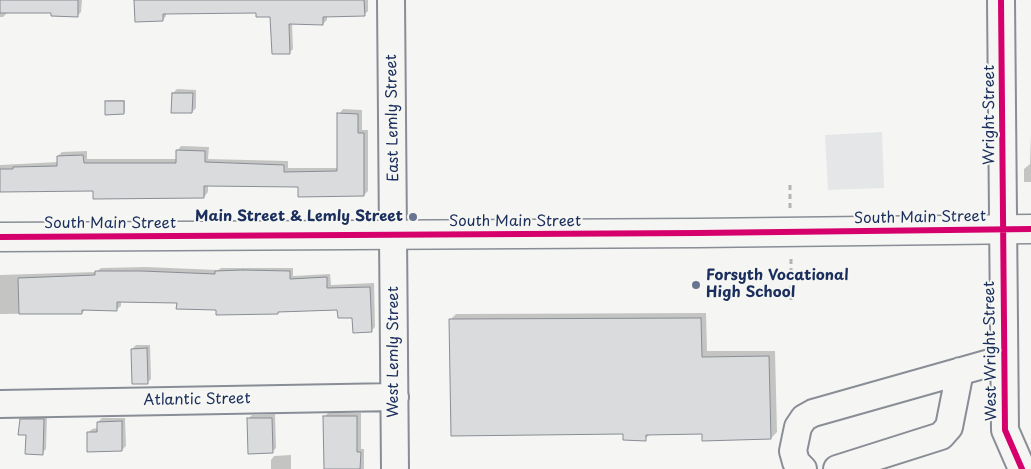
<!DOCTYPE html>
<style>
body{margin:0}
canvas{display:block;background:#f5f5f3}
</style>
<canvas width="1031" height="469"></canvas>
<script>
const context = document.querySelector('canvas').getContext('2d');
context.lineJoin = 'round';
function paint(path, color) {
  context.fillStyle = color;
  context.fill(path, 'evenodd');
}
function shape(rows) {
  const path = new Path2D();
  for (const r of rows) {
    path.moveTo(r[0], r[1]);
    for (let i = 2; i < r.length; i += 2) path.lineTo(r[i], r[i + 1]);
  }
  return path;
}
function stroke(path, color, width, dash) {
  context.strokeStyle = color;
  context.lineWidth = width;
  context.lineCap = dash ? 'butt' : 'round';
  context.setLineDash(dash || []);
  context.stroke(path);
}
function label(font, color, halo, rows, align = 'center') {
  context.font = font + ' "Playpen Sans",sans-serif';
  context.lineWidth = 4;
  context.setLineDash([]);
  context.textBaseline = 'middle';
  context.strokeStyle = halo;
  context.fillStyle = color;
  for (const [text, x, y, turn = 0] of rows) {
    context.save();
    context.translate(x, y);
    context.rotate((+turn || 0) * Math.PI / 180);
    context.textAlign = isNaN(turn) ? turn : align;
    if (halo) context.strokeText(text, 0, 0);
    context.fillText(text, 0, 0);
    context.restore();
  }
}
const green = shape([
 [882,132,884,188,828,190,825,135]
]);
const shadow = shape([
 [0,0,82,0,81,12,77,16,52,12,7,13,3,17,0,17],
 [136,0,368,0,368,11,364,15,327,16,327,20,323,24,292,23,293,49,289,53,272,16,257,12,166,13,166,16,163,20],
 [177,89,196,90,196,108,192,112,173,93],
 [107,100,125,100,125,111,123,113,106,102],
 [343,109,362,110,362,130,368,130,368,191,364,195,300,185,208,185,208,192,204,197,94,190,0,190,0,165,58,162,58,156,62,152,87,151,87,159,177,159,177,151,181,146,209,147,208,159,288,161,288,168,338,168,339,114],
 [1031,134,1031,182,1024,182,1024,169,1030,164],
 [146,267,218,270,221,268,293,268,293,276,330,274,331,285,374,283,375,327,371,331,354,316,339,309,281,310,278,313,217,308,178,302,121,301,121,306,117,309,86,309,82,313,0,314,0,275,96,272,101,268],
 [706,313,707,351,775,351,777,432,771,438,703,433,651,433,645,439,624,433,450,320,456,314],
 [136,345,150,345,151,379,147,383,132,349],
 [328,413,361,413,361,449,364,449,364,469,325,469,324,417],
 [275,414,276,448,272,452,248,419,252,415],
 [25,415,47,416,46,449,42,453,27,434,21,419],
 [102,418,125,418,126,446,122,450,88,433,92,429,98,428,98,422],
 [291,455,291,469,271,469,271,460,274,456]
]);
const building = shape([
 [0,0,78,0,78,17,51,16,51,13,0,13,0,0],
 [134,0,364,0,365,16,323,17,323,25,289,24,290,54,272,54,270,17,256,17,256,13,163,14,163,21,135,22,134,0],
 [172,93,193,93,192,113,171,113,172,93],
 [105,101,124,101,124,114,105,115,105,101],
 [337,113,358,114,358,133,364,133,364,196,298,197,298,187,204,186,204,198,93,199,93,191,0,192,0,169,13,169,13,167,57,166,57,156,83,155,84,163,176,163,176,150,205,151,205,162,284,165,284,172,337,171,337,113],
 [243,270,290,271,290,279,327,277,327,288,370,287,372,332,353,333,352,318,338,318,337,310,278,312,278,314,216,315,216,310,176,309,177,303,117,302,117,311,82,310,82,314,19,314,18,278,95,275,95,271,142,271,215,274,215,271,243,270],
 [701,318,702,357,769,356,771,439,702,441,702,434,646,435,646,441,623,440,623,434,451,436,449,319,701,318],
 [147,348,148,384,132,384,131,349,147,348],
 [323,416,357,416,357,452,361,452,360,469,324,469,323,416],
 [247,418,272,418,273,453,248,454,247,418],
 [20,419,44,419,43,455,25,454,26,435,18,435,20,419],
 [122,421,122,451,87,452,87,432,97,432,97,422,122,421]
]);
const path = shape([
 [790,185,790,209],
 [791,259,791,300]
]);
const minor = shape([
 [391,0,395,469],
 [1001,0,1005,430,1022,469],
 [0,404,395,397],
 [803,469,796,462,793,451,798,427,804,418,813,413,1004,359],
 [837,469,941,436,949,427,960,371]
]);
const major = shape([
 [0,237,698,233,1031,229]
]);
const cycleway = shape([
 [1001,0,1005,430,1022,469],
 [0,237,698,233,1031,229]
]);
const markers = [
 [413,217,5,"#677492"],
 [696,285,5,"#677492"]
];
const streetNames = [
 ["Wright Street",990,115,-90],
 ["East Lemly Street",393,118,-91],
 ["South Main Street",920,218,-1],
 ["South Main Street",515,222],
 ["South Main Street",110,224],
 ["West Wright Street",991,351,-91],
 ["West Lemly Street",394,352,-90],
 ["Atlantic Street",197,400,-1]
];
const poiNames = [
 ["Main Street & Lemly Street",403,217],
 ["Forsyth Vocational",706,276,"left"],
 ["High School",706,293,"left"]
];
paint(green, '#e4e6e7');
paint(shadow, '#0003');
paint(building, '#dadbdc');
stroke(building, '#898d95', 1);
stroke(minor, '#898d95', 30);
stroke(major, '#898d95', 31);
stroke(path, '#b2b4b9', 3, [5, 4]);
stroke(minor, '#f5f5f3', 26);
stroke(major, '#f5f5f3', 28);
stroke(cycleway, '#d6006c', 6);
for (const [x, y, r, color] of markers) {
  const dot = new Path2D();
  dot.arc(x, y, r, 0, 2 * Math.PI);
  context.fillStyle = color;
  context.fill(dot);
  stroke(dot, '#f6f6f2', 2);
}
label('15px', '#1b2f5e', '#f6f6f2', streetNames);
label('bold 15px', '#1b2f5e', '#f6f6f2', poiNames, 'right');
</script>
